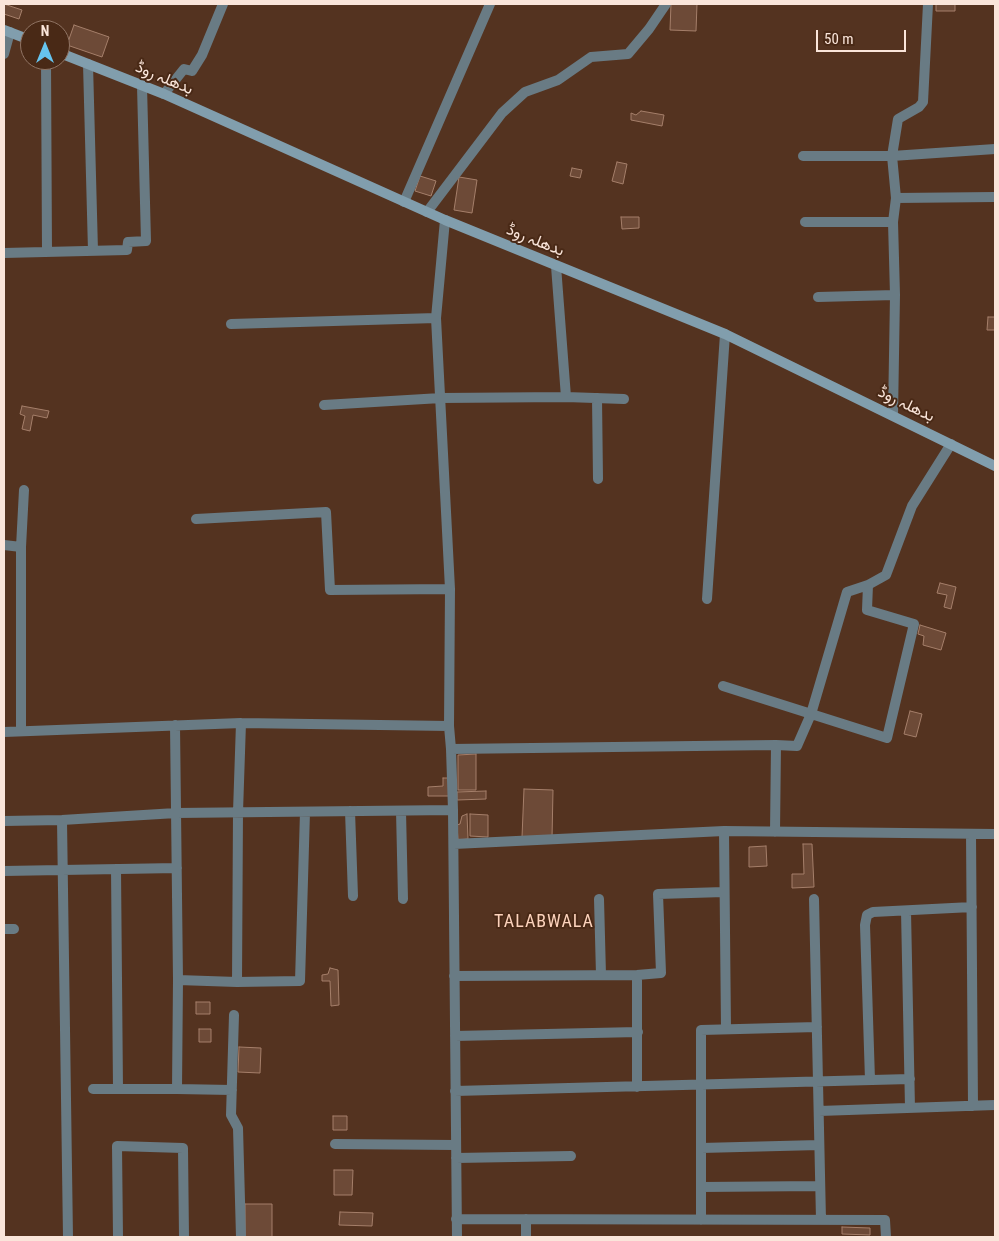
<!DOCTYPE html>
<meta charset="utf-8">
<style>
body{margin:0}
#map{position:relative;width:999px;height:1241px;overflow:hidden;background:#543320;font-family:"Roboto Condensed",sans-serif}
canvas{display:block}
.frame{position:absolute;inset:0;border:5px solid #fae5da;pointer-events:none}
.north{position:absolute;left:20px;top:20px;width:50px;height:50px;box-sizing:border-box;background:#492916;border:1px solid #907464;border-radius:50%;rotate:0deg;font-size:14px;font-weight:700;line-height:20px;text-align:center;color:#fae5da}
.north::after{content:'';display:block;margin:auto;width:18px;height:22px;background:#66c4ef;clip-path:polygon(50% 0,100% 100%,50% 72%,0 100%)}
.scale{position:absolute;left:816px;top:30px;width:90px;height:22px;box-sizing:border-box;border:2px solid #fae5da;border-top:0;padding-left:6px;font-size:15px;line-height:18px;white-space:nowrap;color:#fae5da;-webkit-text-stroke:4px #492916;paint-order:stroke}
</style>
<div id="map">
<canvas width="999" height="1241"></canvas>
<div class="frame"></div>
<div class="north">N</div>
<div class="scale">50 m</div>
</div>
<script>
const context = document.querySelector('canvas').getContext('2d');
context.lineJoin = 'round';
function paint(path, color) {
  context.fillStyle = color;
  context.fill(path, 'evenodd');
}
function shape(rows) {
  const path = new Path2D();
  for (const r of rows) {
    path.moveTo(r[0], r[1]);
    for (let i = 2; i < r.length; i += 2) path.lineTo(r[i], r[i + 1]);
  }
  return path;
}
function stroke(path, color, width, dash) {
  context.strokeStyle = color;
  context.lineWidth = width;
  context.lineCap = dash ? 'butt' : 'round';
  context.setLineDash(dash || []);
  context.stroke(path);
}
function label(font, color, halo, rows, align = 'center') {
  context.font = font + ' "Roboto Condensed",Vazirmatn,sans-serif';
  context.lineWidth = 4;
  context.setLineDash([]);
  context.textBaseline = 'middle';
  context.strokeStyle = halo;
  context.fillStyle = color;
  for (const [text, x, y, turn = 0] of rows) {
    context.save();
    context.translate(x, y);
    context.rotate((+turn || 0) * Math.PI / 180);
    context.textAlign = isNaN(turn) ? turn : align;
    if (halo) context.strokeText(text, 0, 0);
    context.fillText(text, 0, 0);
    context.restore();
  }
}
const building = shape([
 [4,4,22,10,19,19,4,14,4,4],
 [671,4,697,4,696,31,670,30,671,4],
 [936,4,955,4,955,11,936,11,936,4],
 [74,25,109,37,102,57,67,45,74,25],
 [641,111,664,115,662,126,631,120,631,113,636,115,641,111],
 [617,162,627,164,623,184,612,181,617,162],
 [572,168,582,170,580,178,570,176,572,168],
 [420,176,436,181,431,196,415,191,420,176],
 [459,177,477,180,472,213,454,210,459,177],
 [621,217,639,217,639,228,622,229,621,217],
 [988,317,995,317,995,330,987,330,988,317],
 [22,406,49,411,47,418,33,415,30,431,22,429,25,416,20,414,22,406],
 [940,583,956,587,951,609,944,607,947,595,937,593,940,583],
 [920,625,946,633,941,650,923,645,924,636,918,634,920,625],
 [910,711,922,714,916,737,904,734,910,711],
 [476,754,476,790,458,790,458,755,476,754],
 [443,778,449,778,450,796,428,796,428,787,443,786,443,778],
 [524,789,553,790,552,838,522,837,524,789],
 [486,791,486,799,457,800,457,792,486,791],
 [467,814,468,839,458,840,457,825,460,824,462,816,467,814],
 [470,814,488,815,488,837,470,836,470,814],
 [803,844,812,844,814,887,792,888,792,874,804,874,803,844],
 [766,846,767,866,749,867,749,847,766,846],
 [330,968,338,970,339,1005,331,1006,330,981,322,981,322,975,328,974,330,968],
 [196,1002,210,1002,210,1014,196,1014,196,1002],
 [199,1029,211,1029,211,1042,199,1042,199,1029],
 [239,1047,261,1048,260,1073,238,1072,239,1047],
 [333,1116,347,1116,347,1130,333,1130,333,1116],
 [334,1170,353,1170,352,1195,334,1195,334,1170],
 [245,1204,272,1204,272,1237,245,1237,245,1204],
 [340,1212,373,1213,372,1226,339,1225,340,1212],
 [842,1227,870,1228,870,1235,842,1234,842,1227]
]);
const street = shape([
 [4,54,10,32],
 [46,60,47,252],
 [88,64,93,251],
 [164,94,184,69,192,71,202,55,223,4],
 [803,156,892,156,995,149],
 [896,198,995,197],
 [404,202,490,4],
 [427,212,502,113,525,92,558,80,591,57,628,54,649,29,666,4],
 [445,220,436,318,450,589,449,726,451,749,453,810,457,1237],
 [805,222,893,222],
 [4,253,127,250,128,242,146,241,142,86],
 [556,266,566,397],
 [818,297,895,295],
 [231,324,436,318],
 [597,398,598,479],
 [324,405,441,398,566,397,624,399],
 [893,415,895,295,893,222,896,198,892,156,898,119,919,107,923,102,928,4],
 [196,519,326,512,330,590,450,589],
 [4,545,21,547],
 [707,599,725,334],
 [723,686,887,738,914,624,867,610,868,585],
 [21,731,21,547,24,490],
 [4,732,241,723,449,726],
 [451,749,776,745,797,746,811,714,847,592,868,585,886,575,912,506,951,444],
 [350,811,353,896],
 [401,811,403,899],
 [62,820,68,1237],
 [4,821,62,820,176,813,453,810],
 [724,831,726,1029],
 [775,832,776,745],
 [971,834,973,1106],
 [454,844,724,831,995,834],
 [116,869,118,1089],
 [4,871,177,868],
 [599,899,601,975],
 [814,899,821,1220],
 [906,911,910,1108],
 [4,929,14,929],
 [454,976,637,975,661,973,658,894,724,892],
 [178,980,237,982,300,981,305,812],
 [237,982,238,812,241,723],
 [234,1015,231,1115,238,1128,241,1237],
 [455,1036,638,1032],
 [870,1080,865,925,867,915,873,912,972,907],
 [637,1087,637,975],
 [93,1089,177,1089,178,980,175,725],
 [177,1089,232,1090],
 [455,1091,910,1079],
 [819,1111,995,1105],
 [335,1144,455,1145],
 [701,1148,819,1145],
 [456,1158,571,1156],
 [701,1187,820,1186],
 [456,1219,885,1220,886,1237],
 [526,1219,526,1237],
 [701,1220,701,1030,817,1027],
 [118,1237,117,1146,183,1148,184,1237]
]);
const secondary = shape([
 [4,30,30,40],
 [60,53,164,94,445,220,725,334,995,466]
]);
const streetNames = [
 ["بدھلہ روڈ",164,79,23],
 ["بدھلہ روڈ",535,241,22],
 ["بدھلہ روڈ",906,405,26]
];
const neighbourhoodNames = [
 ["TALABWALA",544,922]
];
paint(building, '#6d4a37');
stroke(building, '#a57f6a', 1);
stroke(street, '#697b84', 10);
stroke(secondary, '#819ead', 10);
label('16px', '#fae5da', '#492916', streetNames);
context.letterSpacing = '1px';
label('18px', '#fdd3bc', '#492916', neighbourhoodNames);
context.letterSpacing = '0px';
</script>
